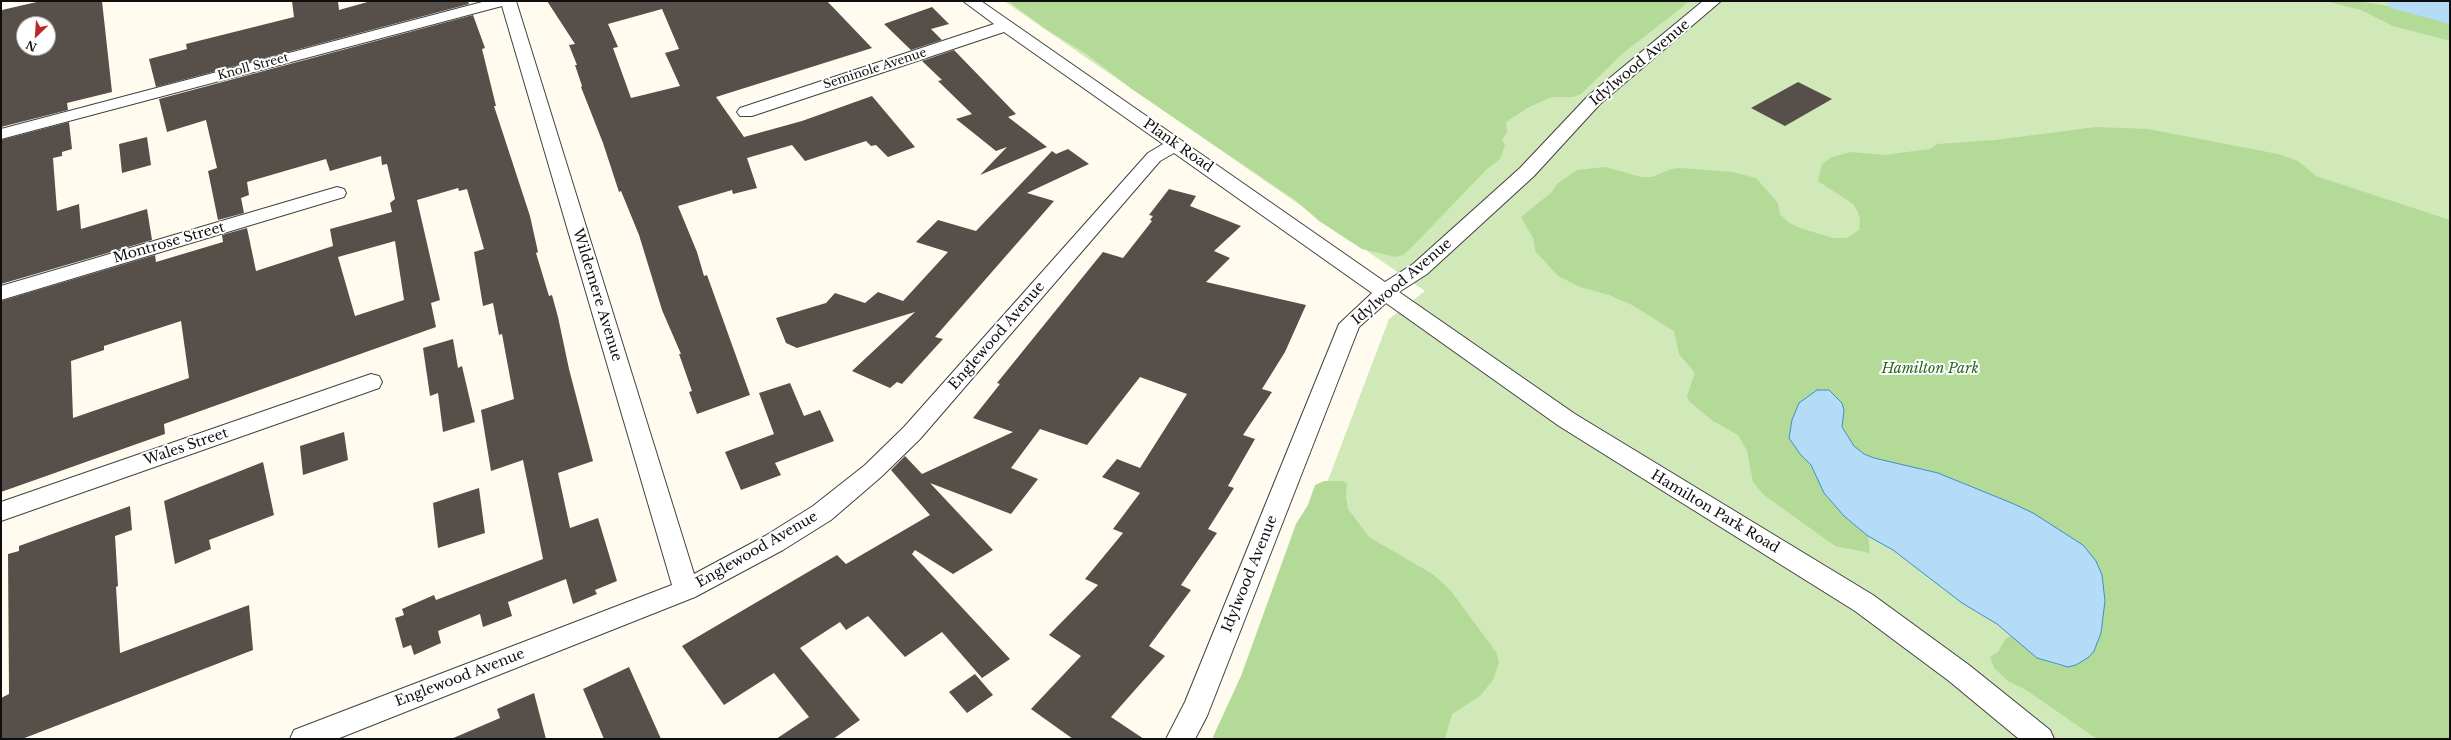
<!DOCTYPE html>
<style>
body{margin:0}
#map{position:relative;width:2451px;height:740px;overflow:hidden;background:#fffcef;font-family:"Libre Baskerville",serif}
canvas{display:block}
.frame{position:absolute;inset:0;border:2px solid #0e0e0e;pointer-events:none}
.north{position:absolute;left:16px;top:16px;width:40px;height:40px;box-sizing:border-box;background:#fff;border:1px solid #9f9f9f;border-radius:50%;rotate:205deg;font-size:11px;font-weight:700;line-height:16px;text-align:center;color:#0e0e0e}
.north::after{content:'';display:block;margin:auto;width:14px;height:18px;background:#be2629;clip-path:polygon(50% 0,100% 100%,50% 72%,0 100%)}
</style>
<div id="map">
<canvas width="2451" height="740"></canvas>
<div class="frame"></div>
<div class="north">N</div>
</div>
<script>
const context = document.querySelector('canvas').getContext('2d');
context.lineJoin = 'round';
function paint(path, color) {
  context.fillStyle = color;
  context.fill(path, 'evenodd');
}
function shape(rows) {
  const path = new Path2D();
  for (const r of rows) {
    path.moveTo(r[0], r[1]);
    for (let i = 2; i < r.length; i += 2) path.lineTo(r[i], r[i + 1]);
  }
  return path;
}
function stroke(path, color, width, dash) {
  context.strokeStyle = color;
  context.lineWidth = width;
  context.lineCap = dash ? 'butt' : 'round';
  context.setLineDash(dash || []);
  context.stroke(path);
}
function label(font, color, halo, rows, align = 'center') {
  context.font = font + ' "Libre Baskerville",serif';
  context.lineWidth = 4;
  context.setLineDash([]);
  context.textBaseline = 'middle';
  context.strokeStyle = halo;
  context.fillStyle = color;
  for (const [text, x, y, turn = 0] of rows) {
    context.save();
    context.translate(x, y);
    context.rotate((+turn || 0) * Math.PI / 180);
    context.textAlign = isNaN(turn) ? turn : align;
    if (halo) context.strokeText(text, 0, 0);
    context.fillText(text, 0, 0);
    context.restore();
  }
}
const green = shape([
 [1004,1,2413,1,2450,12,2450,739,1230,739,1389,319,1425,291]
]);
const forest = shape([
 [1008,1,1690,1,1622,54,1581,94,1573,97,1552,97,1529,107,1506,122,1507,132,1502,140,1505,145,1500,159,1486,170,1408,251,1403,255,1395,257,1362,249,1319,221,1295,200,1132,89,1085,53,1047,30],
 [2326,1,2356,1,2416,10,2450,22,2450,41,2393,26,2361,10],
 [2096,127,2148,129,2278,154,2298,161,2316,176,2450,220,2450,739,2097,739,2026,690,2008,681,1994,668,1990,657,1998,652,2006,638,2011,636,2037,658,2060,666,2089,657,2094,651,2101,633,2105,601,2102,575,2043,519,2014,504,1938,473,1874,458,1864,454,1854,446,1842,427,1842,403,1829,390,1817,390,1792,420,1789,438,1800,454,1811,465,1828,497,1848,520,1868,536,1870,553,1835,546,1764,495,1753,482,1747,451,1738,435,1713,421,1690,402,1687,396,1695,373,1679,354,1674,331,1632,305,1609,295,1580,287,1558,276,1535,251,1533,238,1521,217,1552,192,1557,184,1577,170,1605,167,1641,177,1652,177,1671,169,1680,168,1732,172,1756,178,1778,203,1780,214,1788,222,1800,228,1833,238,1847,238,1859,230,1860,220,1858,212,1853,204,1818,181,1822,164,1832,157,1851,152,1884,155,1930,149,1937,144,1995,140],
 [1324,481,1343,481,1347,484,1346,496,1348,509,1369,537,1434,575,1451,591,1496,652,1499,662,1493,680,1480,696,1452,714,1445,739,1212,739,1241,676,1296,524,1308,505,1315,485]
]);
const water = shape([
 [1817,390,1829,390,1842,403,1844,410,1842,427,1854,446,1864,454,1874,458,1938,473,2014,504,2033,513,2083,545,2096,561,2102,575,2105,601,2101,633,2094,651,2089,657,2076,665,2068,667,2037,658,1997,624,1962,603,1893,550,1868,536,1844,516,1824,493,1811,465,1800,454,1789,438,1792,420,1799,403,1817,390]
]);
const river = shape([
 [2386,1,2450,2,2450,24,2391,8,2386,1]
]);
const building = shape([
 [41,1,102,1,112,92,67,103,68,110,1,127,2,10],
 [24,24,48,24,48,48,24,48],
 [292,1,338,1,339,10,371,1,468,1,469,4,156,87,149,59,187,49,186,44,294,17],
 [547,1,827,1,872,48,716,97,744,137,802,121,872,96,915,147,888,157,876,145,871,146,866,141,805,161,792,145,747,158,757,188,733,194,732,190,678,206,697,252,704,276,707,275,750,395,697,414,689,392,692,391,679,354,681,354,662,310,639,235,621,191,619,192,603,143,581,87,582,86,575,65,577,65,569,45,575,44],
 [662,9,679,49,665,53,680,86,631,98,613,48,618,47,608,24],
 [932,7,949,24,931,29,942,40,911,50,884,24],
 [473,15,485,48,482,49,496,106,494,106,530,216,538,252,536,253,549,296,552,295,558,317,569,369,593,461,558,473,570,528,598,518,617,581,595,590,597,594,573,604,566,579,508,602,512,616,483,627,480,614,438,631,441,643,414,655,411,645,403,648,395,618,404,615,402,609,434,595,436,600,543,559,523,460,491,471,481,410,514,399,502,334,499,335,493,303,483,306,474,252,484,249,467,189,459,191,458,188,417,200,440,300,431,303,436,327,164,424,165,434,1,492,1,301,155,255,156,262,223,242,222,235,247,228,256,271,333,246,330,229,392,212,390,203,395,199,387,164,382,165,381,156,330,171,326,159,247,182,249,195,241,198,244,213,218,220,208,171,217,168,206,120,167,132,159,99],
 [395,241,404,300,355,316,338,257],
 [181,321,189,378,73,418,71,361,104,350,104,346],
 [954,50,1016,114,1008,117,1047,147,980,175,1007,147,996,151,956,119,972,114,938,81,942,80,922,61],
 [1798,82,1832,99,1785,126,1751,108],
 [69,122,72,149,62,152,62,156,53,158,57,211,79,204,81,229,147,209,152,240,1,284,1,140],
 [147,137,151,165,122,173,119,144],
 [1068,149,1089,164,1027,193,1054,201,935,337,943,339,902,384,897,382,890,388,852,371,915,312,797,348,786,343,776,318,826,303,835,293,865,303,878,292,903,301,948,252,916,242,938,220,976,231,1052,151,1056,154],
 [1169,189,1196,196,1190,206,1241,226,1214,251,1230,258,1206,282,1306,305,1285,352,1262,389,1272,392,1243,435,1255,439,1228,486,1234,488,1208,529,1217,533,1181,585,1191,590,1149,646,1165,656,1111,717,1144,739,1073,739,1031,709,1081,656,1049,635,1098,585,1085,579,1123,533,1113,529,1140,493,1102,477,1117,459,1140,468,1187,394,1140,377,1087,445,1040,429,1011,468,1038,479,1011,514,930,483,993,550,953,574,915,550,912,554,1010,659,982,678,942,632,905,657,868,616,846,630,840,622,800,648,860,720,833,739,776,739,809,717,774,673,724,705,682,646,837,555,846,564,930,515,891,470,905,456,922,474,1013,432,973,418,1000,384,997,383,1103,252,1123,258,1152,221,1150,220,1153,216,1149,215],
 [453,339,458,368,462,366,475,422,443,432,438,393,430,396,423,348],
 [790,383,804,416,820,410,834,441,775,463,781,475,741,490,725,452,774,434,759,393],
 [344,432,348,460,303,475,300,446],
 [263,462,274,515,209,540,211,549,175,564,164,501],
 [479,488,485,533,438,548,433,503],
 [130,506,132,530,115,536,118,586,116,587,120,653,249,605,253,650,22,739,1,739,1,698,9,694,8,554,19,551,19,546],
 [629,667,661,739,604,739,583,689],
 [975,674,993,695,967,713,949,692],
 [534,693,546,739,451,739,500,718,497,709]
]);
const street = shape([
 [486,1,516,1,694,574,765,536,813,506,865,465,904,427,1148,153,1163,144,1004,32,752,116,740,116,737,112,740,108,994,24,963,1,981,1,1385,282,1413,264,1520,168,1588,96,1703,1,1721,1,1600,104,1534,176,1427,274,1399,292,1575,414,1873,595,1969,665,2050,730,2054,739,2019,739,1949,681,1855,611,1559,426,1386,303,1359,327,1207,716,1195,739,1166,739,1185,702,1339,324,1372,293,1174,153,1160,161,920,439,881,477,831,520,783,550,695,597,337,739,290,739,294,730,672,585,502,6,1,139,1,129,486,1],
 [337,187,344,189,346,193,344,197,1,300,1,286,337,187],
 [371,374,379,376,382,382,379,388,1,521,1,502,371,374]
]);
const farStreetnames = [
 ["Knoll Street",253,67,-15],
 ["Seminole Avenue",875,69,-18]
];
const streetNames = [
 ["Idylwood Avenue",1640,63,-40],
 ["Plank Road",1178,146,35],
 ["Montrose Street",169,243,-16],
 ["Idylwood Avenue",1402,282,-40],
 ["Wildemere Avenue",597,295,73],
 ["Englewood Avenue",997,336,-49],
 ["Wales Street",186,447,-19],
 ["Hamilton Park Road",1715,512,31],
 ["Englewood Avenue",757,550,-30],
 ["Idylwood Avenue",1250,574,-68],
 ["Englewood Avenue",460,678,-21]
];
const parkNames = [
 ["Hamilton Park",1930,369]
];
paint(green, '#d1e9b9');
paint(forest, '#b4da98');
paint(water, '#b4dcf6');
stroke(water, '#3b8fcd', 1);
paint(river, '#b4dcf6');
paint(building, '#574f4a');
stroke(street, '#414141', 2);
paint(street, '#fff');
label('12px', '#0e0e0e', '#fff', farStreetnames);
label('14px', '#0e0e0e', '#fff', streetNames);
label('italic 14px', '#2b661e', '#fff', parkNames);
</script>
